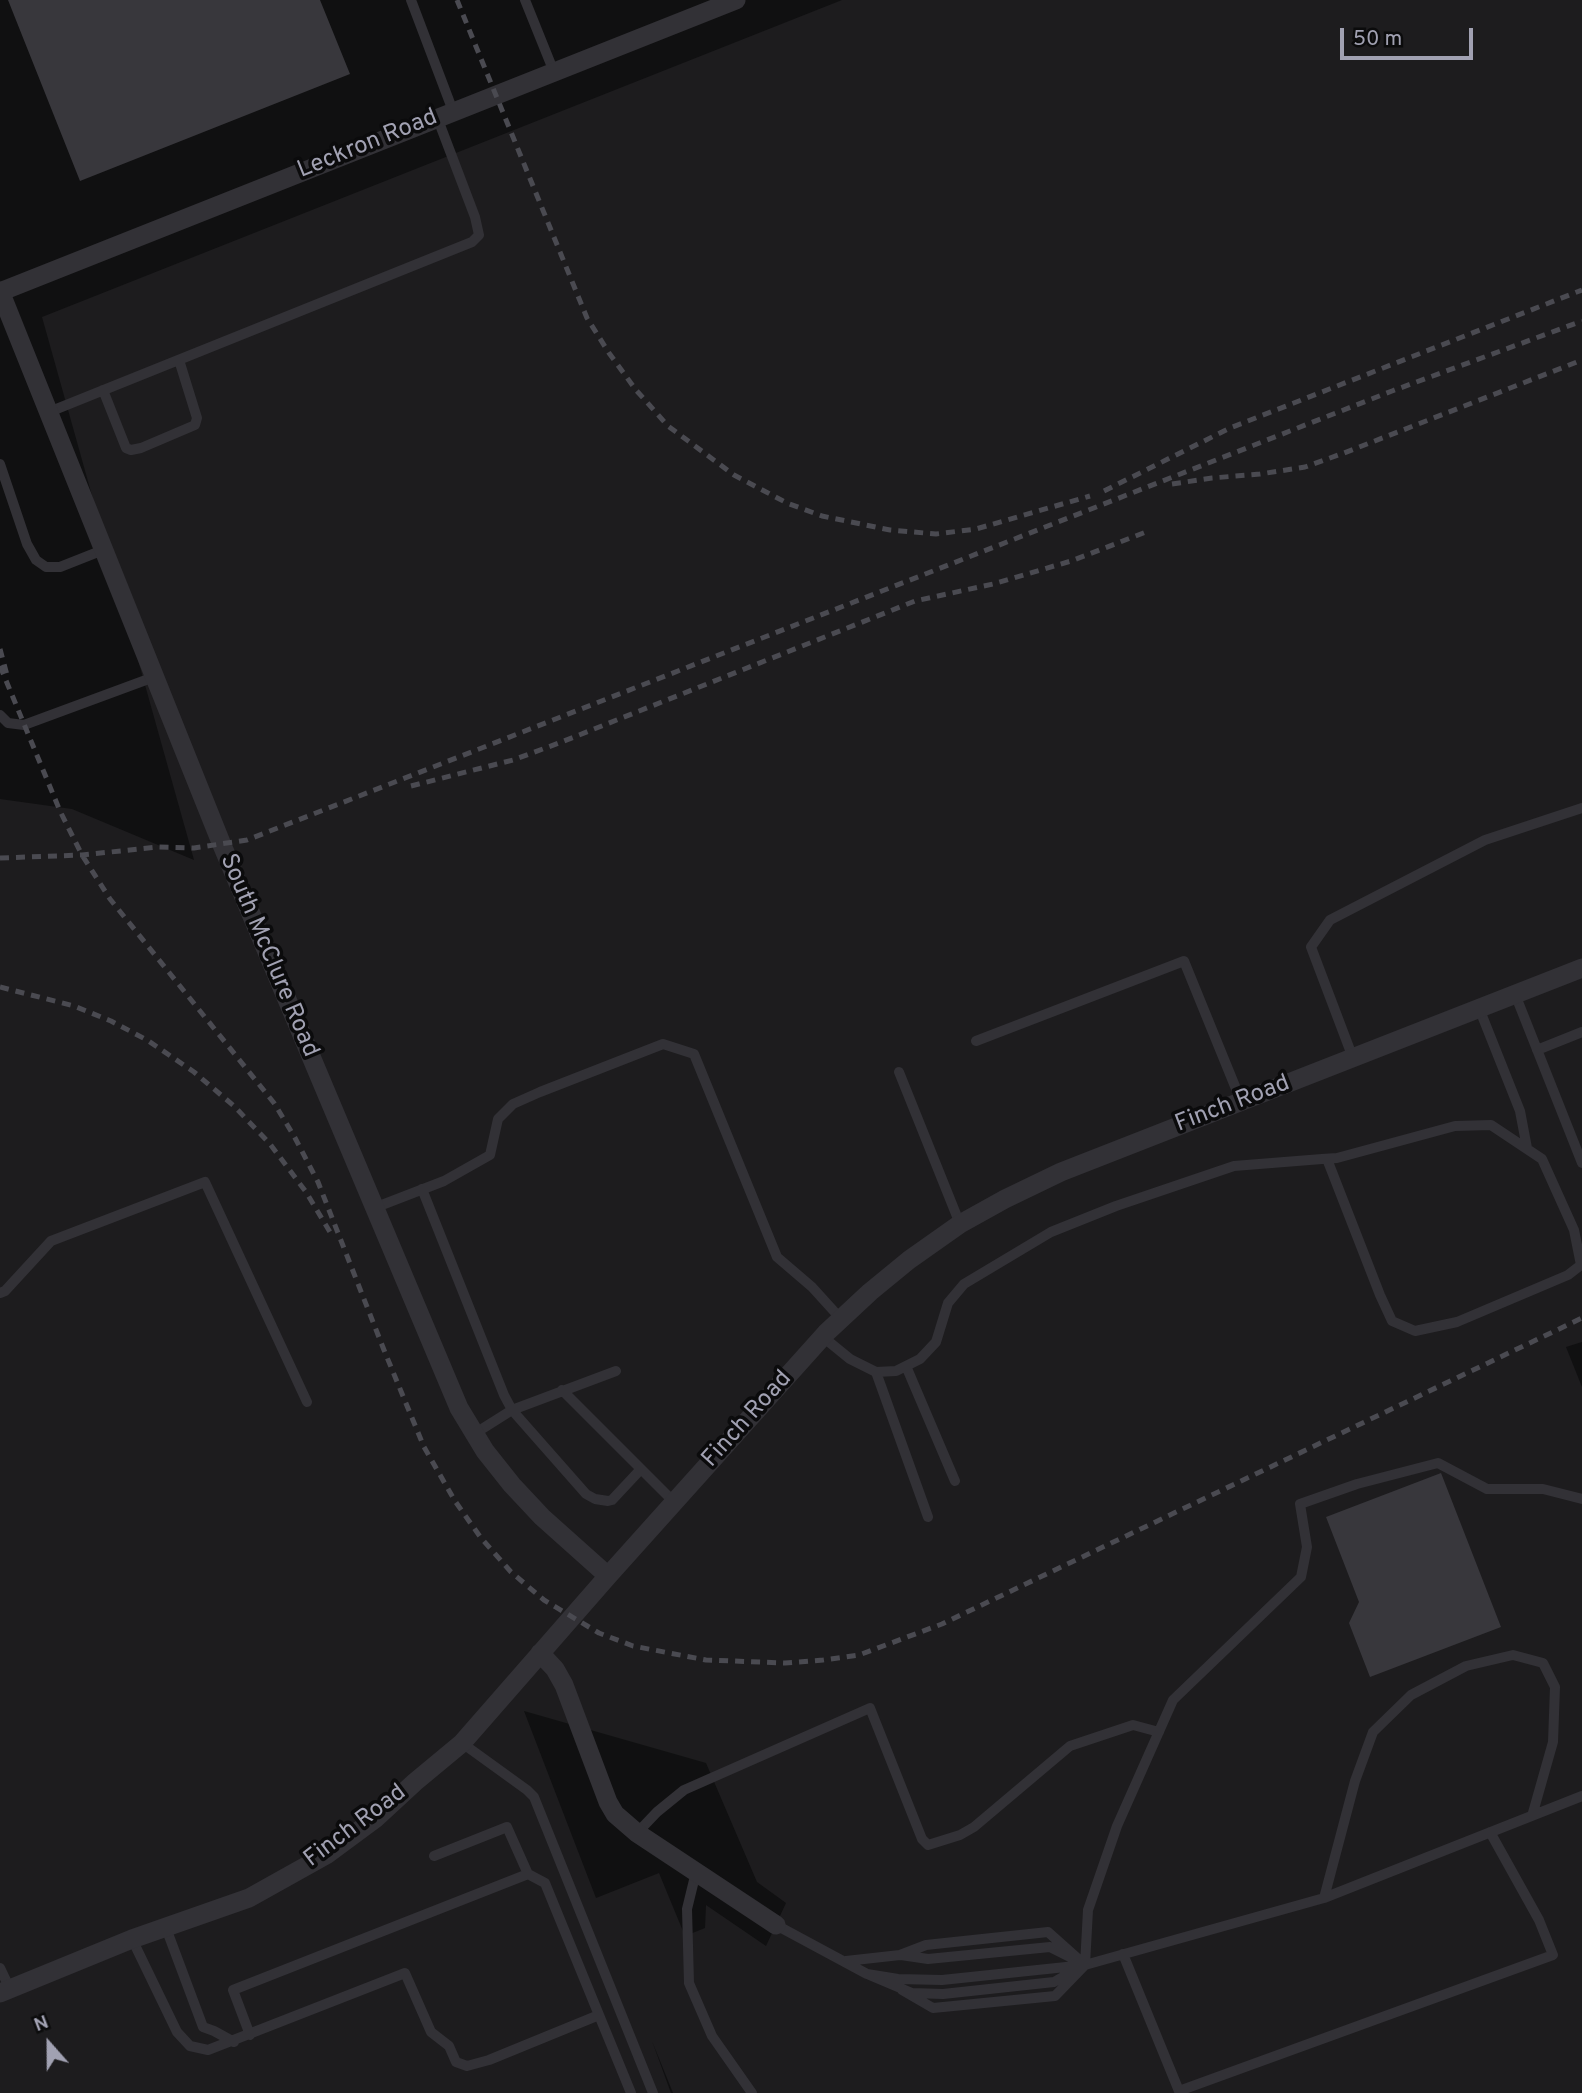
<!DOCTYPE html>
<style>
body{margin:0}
#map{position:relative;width:1582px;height:2093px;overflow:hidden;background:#101011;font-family:Overpass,sans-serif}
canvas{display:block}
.north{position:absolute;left:14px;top:2009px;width:70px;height:70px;-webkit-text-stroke:5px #0b0b0c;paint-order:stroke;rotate:339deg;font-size:19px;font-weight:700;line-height:28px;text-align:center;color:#a1a1b2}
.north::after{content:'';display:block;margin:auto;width:24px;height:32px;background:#a1a1b2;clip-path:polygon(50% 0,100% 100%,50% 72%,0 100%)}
.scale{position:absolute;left:1340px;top:28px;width:133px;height:32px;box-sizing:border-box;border:4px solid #a1a1b2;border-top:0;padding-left:9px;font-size:21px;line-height:24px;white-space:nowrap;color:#a1a1b2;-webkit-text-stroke:5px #0b0b0c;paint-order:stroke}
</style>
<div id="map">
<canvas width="1582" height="2093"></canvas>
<div class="north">N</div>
<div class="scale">50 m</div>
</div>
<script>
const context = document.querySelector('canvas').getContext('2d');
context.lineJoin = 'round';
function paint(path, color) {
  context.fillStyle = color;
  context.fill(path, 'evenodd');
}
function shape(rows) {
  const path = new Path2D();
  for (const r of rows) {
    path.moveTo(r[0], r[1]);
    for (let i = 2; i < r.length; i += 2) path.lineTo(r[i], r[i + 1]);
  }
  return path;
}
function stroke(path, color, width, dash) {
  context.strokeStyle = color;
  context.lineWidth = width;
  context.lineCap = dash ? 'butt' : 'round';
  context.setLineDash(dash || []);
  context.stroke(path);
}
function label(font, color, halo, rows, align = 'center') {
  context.font = font + ' Overpass,sans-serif';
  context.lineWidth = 7;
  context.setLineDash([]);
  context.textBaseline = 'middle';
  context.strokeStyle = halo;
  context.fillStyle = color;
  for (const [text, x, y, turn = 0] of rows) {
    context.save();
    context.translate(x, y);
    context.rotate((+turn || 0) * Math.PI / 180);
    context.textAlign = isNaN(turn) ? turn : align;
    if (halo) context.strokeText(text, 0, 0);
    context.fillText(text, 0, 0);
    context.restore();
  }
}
const built = shape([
 [842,0,1582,0,1582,1342,1566,1347,1582,1387,1582,2093,673,2093,652,2041,671,2093,0,2093,0,799,72,809,194,860,42,317],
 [524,1711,706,1763,757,1882,786,1903,766,1946,706,1905,705,1928,685,1936,659,1873,596,1898]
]);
const building = shape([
 [8,0,320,0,350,74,80,181],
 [1441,1473,1501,1627,1370,1677,1349,1623,1359,1602,1326,1517]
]);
const service = shape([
 [411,0,453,111],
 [525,0,554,72],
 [103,390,126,448,131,450,141,448,195,425,197,418,179,360],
 [49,412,472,242,479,235,475,217,437,117],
 [0,464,27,544,36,560,46,567,60,567,103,550],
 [0,715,8,723,24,725,154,677],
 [1515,994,1582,1163],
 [1479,1008,1520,1111,1527,1148],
 [976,1041,1184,961,1241,1101],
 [1537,1050,1582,1032],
 [1353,1058,1311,947,1330,920,1485,840,1582,808],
 [899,1072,960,1224],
 [422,1189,504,1395,512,1410,586,1494,595,1499,608,1501,612,1500,641,1469],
 [374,1208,444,1181,490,1155,498,1119,513,1104,540,1092,663,1044,694,1054,777,1257,812,1287,841,1319],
 [0,1293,5,1291,51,1241,205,1182,307,1402],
 [823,1337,850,1359,876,1372,896,1371,920,1359,936,1342,948,1303,964,1284,1051,1232,1116,1206,1234,1166,1322,1159,1337,1158,1455,1126,1491,1125,1542,1159,1574,1230,1581,1265,1568,1275,1457,1322,1415,1331,1392,1321,1380,1295,1327,1159],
 [906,1366,955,1481],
 [876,1372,928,1517],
 [562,1390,674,1502],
 [474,1434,512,1410,616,1371],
 [462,1743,527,1790,534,1797,653,2093],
 [637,1833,657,1812,684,1790,870,1708,922,1839,928,1845,960,1835,974,1827,1070,1746,1133,1725,1159,1732],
 [696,1872,687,1909,689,1983,712,2036,752,2093],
 [1324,1898,1355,1781,1373,1732,1411,1695,1466,1666,1513,1655,1543,1663,1555,1687,1553,1742,1532,1816],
 [776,1925,867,1974,912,1993,943,1994,1054,1982,1075,1970],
 [166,1928,203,2027,214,2031,234,2042],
 [132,1939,177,2032,190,2046,208,2050,405,1973,431,2032,449,2046,456,2062,467,2066,489,2060,599,2015,545,1883,528,1874,507,1827,434,1856],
 [1123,1954,1179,2091,1553,1955,1539,1920,1490,1832],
 [901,1955,928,1959,1050,1947,1072,1958],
 [846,1961,900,1955,926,1945,1048,1932,1085,1965],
 [0,1968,10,1989],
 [867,1974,898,1979,942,1980,1085,1965,1324,1898,1582,1796],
 [902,1990,933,2008,1055,1996,1085,1965,1088,1910,1117,1826,1173,1700,1301,1577,1307,1547,1300,1504,1357,1484,1438,1463,1487,1489,1543,1489,1582,1499],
 [599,2015,631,2093],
 [250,2035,233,1990,528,1874]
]);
const minor = shape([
 [0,291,222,845,459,1408,485,1451,512,1485,542,1517,608,1576],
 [0,292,736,0],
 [540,1653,555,1669,564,1685,608,1802,615,1814,637,1833,776,1925],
 [0,1993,132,1939,249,1898,326,1855,376,1818,415,1782,462,1743,608,1576,826,1333,870,1292,909,1260,960,1224,1005,1199,1061,1172,1582,968]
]);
const rail = shape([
 [457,0,587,318,609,353,636,390,668,426,734,475,787,503,822,516,890,530,936,534,976,529,1090,496],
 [1172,484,1212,478,1260,474,1305,467,1344,453,1582,360],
 [1104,491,1230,428,1582,290],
 [0,649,7,675],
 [0,666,60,811,82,855,110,899,274,1103,294,1136,318,1182,384,1350,424,1447,455,1501,481,1538,511,1572,544,1600,599,1633,633,1646,706,1660,785,1663,823,1660,859,1655,942,1624,1582,1318],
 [411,786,513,760,559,743,915,601,993,584,1071,561,1146,532],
 [0,858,82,855,158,847,194,848,247,840,1392,391,1582,321],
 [0,987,74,1006,111,1021,147,1040,194,1072,234,1106,270,1144,306,1192,330,1232]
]);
const streetNames = [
 ["Leckron Road",368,145,-22],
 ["South McClure Road",268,956,67],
 ["Finch Road",1233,1105,-21],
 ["Finch Road",748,1420,-48],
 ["Finch Road",356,1827,-37]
];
paint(built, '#1d1c1e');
paint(building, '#38373c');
stroke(service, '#323136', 10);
stroke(minor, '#323136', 19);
stroke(rail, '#4a4a51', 5, [9, 7]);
label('24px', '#a1a1b2', '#0b0b0c', streetNames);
</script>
